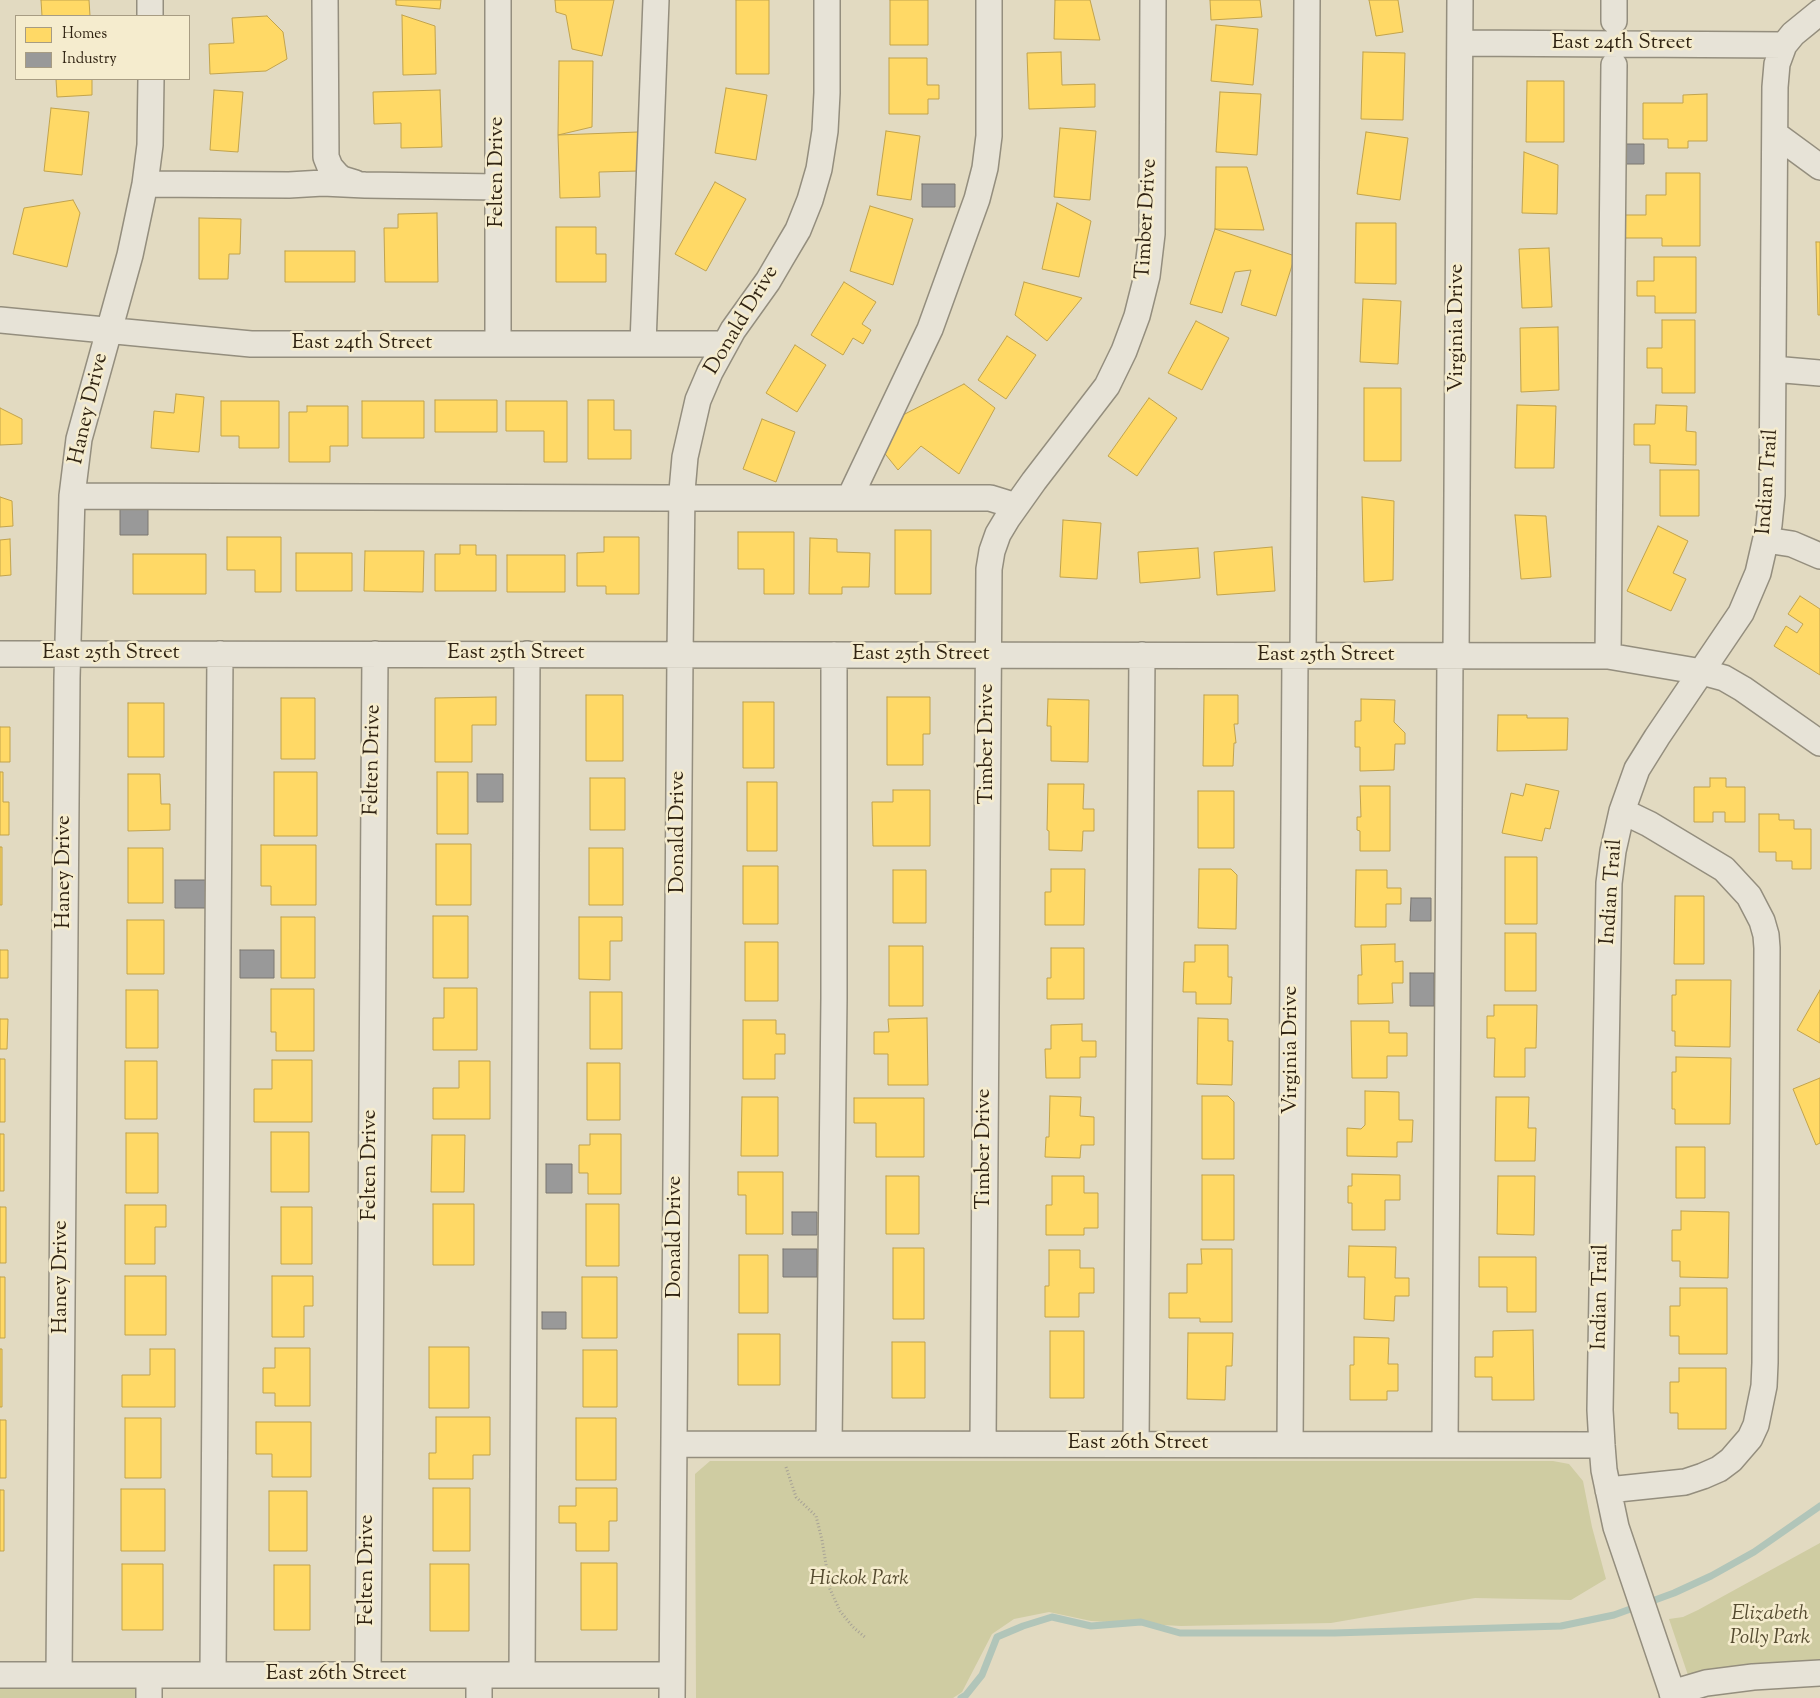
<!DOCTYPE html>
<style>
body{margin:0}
#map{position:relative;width:1820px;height:1698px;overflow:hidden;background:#e2dac1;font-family:"Sorts Mill Goudy",serif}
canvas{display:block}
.legend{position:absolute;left:15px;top:15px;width:175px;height:65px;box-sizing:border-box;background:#f5ecce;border:1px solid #a79c83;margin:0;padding:6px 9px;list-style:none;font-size:15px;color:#312413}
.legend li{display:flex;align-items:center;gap:10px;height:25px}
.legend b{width:25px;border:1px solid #a79c83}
</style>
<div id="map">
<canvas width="1820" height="1698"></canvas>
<ul class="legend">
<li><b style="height:14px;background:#ffd966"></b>Homes</li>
<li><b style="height:14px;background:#999"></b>Industry</li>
</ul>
</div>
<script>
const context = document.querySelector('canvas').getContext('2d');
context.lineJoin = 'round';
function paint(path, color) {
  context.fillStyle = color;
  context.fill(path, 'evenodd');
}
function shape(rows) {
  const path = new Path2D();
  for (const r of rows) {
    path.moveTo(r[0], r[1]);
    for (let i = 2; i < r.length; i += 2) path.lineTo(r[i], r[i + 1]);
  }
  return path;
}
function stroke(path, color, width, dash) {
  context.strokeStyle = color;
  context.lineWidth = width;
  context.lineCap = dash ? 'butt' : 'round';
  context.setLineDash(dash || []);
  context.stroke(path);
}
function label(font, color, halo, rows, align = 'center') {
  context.font = font + ' "Sorts Mill Goudy",serif';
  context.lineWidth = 5;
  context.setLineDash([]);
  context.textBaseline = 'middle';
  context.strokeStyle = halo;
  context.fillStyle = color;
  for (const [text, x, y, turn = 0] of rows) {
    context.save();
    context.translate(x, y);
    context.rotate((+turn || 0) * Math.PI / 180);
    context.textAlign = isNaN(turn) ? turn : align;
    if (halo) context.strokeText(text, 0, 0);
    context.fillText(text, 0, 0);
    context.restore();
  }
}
const green = shape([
 [710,1461,1553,1461,1569,1464,1583,1481,1592,1527,1606,1579,1571,1600,1475,1598,1331,1623,1181,1626,1091,1621,1049,1612,1014,1619,992,1634,962,1692,953,1698,696,1698,695,1474],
 [1820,1543,1820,1673,1692,1687,1669,1619,1683,1617,1698,1610],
 [0,1675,149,1675,149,1698,0,1698]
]);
const homes = shape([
 [41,0,89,0,90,16,42,16,41,0],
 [396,0,441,0,440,9,396,5,396,0],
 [555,0,614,0,602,56,572,49,566,15,556,12,555,0],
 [736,0,769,0,769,74,736,74,736,0],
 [890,0,928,0,928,45,890,45,890,0],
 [1055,0,1090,0,1100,40,1054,39,1055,0],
 [1210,0,1260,0,1262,17,1211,20,1210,0],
 [1369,0,1398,0,1403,32,1376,36,1369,0],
 [402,15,435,26,436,74,403,75,402,15],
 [267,16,283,32,287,59,266,71,210,74,209,44,234,43,232,18,267,16],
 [1216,25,1258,29,1253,85,1211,81,1216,25],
 [1061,52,1062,85,1095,84,1095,107,1029,109,1027,53,1061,52],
 [1363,52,1405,53,1403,120,1361,119,1363,52],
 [889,58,927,58,927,85,939,85,939,99,928,99,928,114,889,114,889,58],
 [559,61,593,61,592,127,558,135,559,61],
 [56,79,92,79,92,95,57,97,56,79],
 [1527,81,1564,81,1564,142,1526,142,1527,81],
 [726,88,767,95,756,160,715,153,726,88],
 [214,90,243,92,238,152,210,150,214,90],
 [440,90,442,147,401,148,401,123,374,124,373,92,440,90],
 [1220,92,1261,94,1257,155,1216,152,1220,92],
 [1707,94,1707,141,1688,141,1688,148,1668,148,1668,139,1643,139,1643,103,1683,103,1683,95,1707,94],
 [51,108,89,112,82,175,44,171,51,108],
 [1060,128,1096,131,1090,200,1054,197,1060,128],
 [886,131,920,136,911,200,877,195,886,131],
 [638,132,639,171,599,172,600,197,560,198,558,135,638,132],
 [1366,132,1408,138,1400,200,1357,194,1366,132],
 [1524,152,1558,165,1557,214,1522,213,1524,152],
 [1216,167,1247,167,1264,230,1215,229,1216,167],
 [1666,173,1700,173,1700,246,1662,246,1662,238,1623,238,1623,215,1646,215,1646,195,1666,195,1666,173],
 [715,182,746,199,706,271,675,254,715,182],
 [73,200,80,213,67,267,13,254,24,208,73,200],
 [1057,203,1091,221,1079,277,1042,269,1057,203],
 [870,206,913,219,893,285,850,271,870,206],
 [437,213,438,282,385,282,384,228,398,228,398,214,437,213],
 [199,218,241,219,240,254,229,254,228,279,199,279,199,218],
 [1356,223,1396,223,1396,284,1355,283,1356,223],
 [556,227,596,227,596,254,606,254,606,282,556,282,556,227],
 [1215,229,1295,256,1276,316,1241,305,1251,270,1235,272,1222,313,1190,304,1215,229],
 [1816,242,1820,242,1820,315,1818,315,1816,242],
 [1549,248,1552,307,1522,308,1519,249,1549,248],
 [285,251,355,251,355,282,285,282,285,251],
 [1654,257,1696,257,1696,313,1655,313,1655,296,1637,296,1637,281,1654,281,1654,257],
 [844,282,876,302,862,324,871,330,863,344,853,338,843,355,811,335,844,282],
 [1024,282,1082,298,1047,341,1015,315,1024,282],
 [1363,299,1401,301,1398,364,1360,362,1363,299],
 [1662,320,1695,320,1695,393,1662,393,1662,368,1647,368,1647,348,1662,348,1662,320],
 [1196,321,1229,338,1202,390,1168,373,1196,321],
 [1558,327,1559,390,1521,392,1520,328,1558,327],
 [1007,336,1036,355,1006,399,978,380,1007,336],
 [795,345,826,365,797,412,766,393,795,345],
 [964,384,995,408,959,474,921,446,898,470,878,445,893,420,964,384],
 [1364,388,1401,388,1401,461,1364,461,1364,388],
 [176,394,204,397,199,452,151,448,154,411,174,413,176,394],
 [1149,398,1177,418,1137,476,1108,456,1149,398],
 [435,400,497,400,497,432,435,432,435,400],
 [588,400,614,400,614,430,631,430,631,459,588,459,588,400],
 [221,401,279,401,279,448,239,448,239,436,221,436,221,401],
 [362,401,424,401,424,438,362,438,362,401],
 [506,401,567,401,567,462,544,462,544,431,506,431,506,401],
 [1517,405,1556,406,1554,468,1515,468,1517,405],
 [1656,405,1687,406,1686,431,1696,432,1696,465,1650,463,1650,445,1634,445,1634,424,1655,424,1656,405],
 [307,406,348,406,348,446,330,446,330,462,289,462,289,412,307,412,307,406],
 [0,408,22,419,22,444,0,445,0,408],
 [762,419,795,432,776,482,743,469,762,419],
 [1660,470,1699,470,1699,516,1660,516,1660,470],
 [0,497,12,501,13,526,0,527,0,497],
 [1362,497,1394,501,1393,580,1364,582,1362,497],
 [1515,515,1546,516,1551,577,1521,579,1515,515],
 [1063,520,1101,523,1097,579,1060,577,1063,520],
 [1658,526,1688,541,1673,573,1686,579,1671,611,1627,591,1658,526],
 [895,530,931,530,931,594,895,594,895,530],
 [738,532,794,532,794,594,764,594,764,569,738,569,738,532],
 [227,537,281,537,281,592,255,592,255,570,227,570,227,537],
 [604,537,639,537,639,594,606,594,606,586,577,586,577,553,604,552,604,537],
 [810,538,837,539,837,552,870,553,869,587,842,587,842,594,809,594,810,538],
 [10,539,11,575,0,576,0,540,10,539],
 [460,545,476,545,476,555,496,555,496,591,435,591,435,554,460,554,460,545],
 [1272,547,1275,591,1217,595,1214,552,1272,547],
 [1198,548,1200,578,1140,583,1138,552,1198,548],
 [365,551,424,551,423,592,364,591,365,551],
 [296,553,352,553,352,591,296,591,296,553],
 [133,554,206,554,206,594,133,594,133,554],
 [507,555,565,555,565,592,507,592,507,555],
 [1800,596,1820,609,1820,675,1774,646,1786,626,1797,633,1803,624,1788,614,1800,596],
 [586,695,623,695,623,761,586,761,586,695],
 [1204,695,1238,695,1238,724,1234,724,1236,743,1234,743,1233,766,1203,766,1204,695],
 [496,697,496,725,472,725,472,762,435,762,435,698,496,697],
 [887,697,930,697,930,734,923,734,923,765,887,765,887,697],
 [281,698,315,698,315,759,281,759,281,698],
 [1048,699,1089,700,1088,762,1051,761,1051,726,1047,726,1048,699],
 [1361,699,1395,700,1394,722,1405,733,1405,744,1395,744,1394,770,1360,771,1360,747,1355,747,1355,721,1361,721,1361,699],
 [743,702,774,702,774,768,743,768,743,702],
 [128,703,164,703,164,757,128,757,128,703],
 [1498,715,1527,715,1527,718,1568,718,1567,750,1497,751,1498,715],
 [0,727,10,727,10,762,0,762,0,727],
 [0,772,3,772,3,802,9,802,9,835,0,835,0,772],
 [274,772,317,772,317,836,274,836,274,772],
 [437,772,468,772,468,834,437,834,437,772],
 [128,774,160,774,161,804,170,804,170,830,128,831,128,774],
 [590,778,625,778,625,830,590,830,590,778],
 [1710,778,1726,778,1726,787,1745,787,1745,822,1725,822,1725,812,1713,812,1713,822,1694,822,1694,787,1710,787,1710,778],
 [747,782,777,782,777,851,747,851,747,782],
 [1048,784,1084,784,1083,809,1094,809,1094,831,1083,831,1082,851,1049,850,1049,831,1047,830,1048,784],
 [1526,784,1559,791,1550,829,1545,828,1542,841,1502,833,1511,793,1523,796,1526,784],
 [1360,786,1390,786,1390,851,1360,851,1360,831,1357,830,1357,817,1361,817,1360,786],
 [893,790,930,790,930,846,873,846,872,802,893,802,893,790],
 [1198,791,1234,791,1234,848,1198,848,1198,791],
 [1759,814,1779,814,1779,820,1794,820,1794,829,1811,829,1811,869,1792,869,1792,861,1776,861,1776,852,1759,852,1759,814],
 [436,844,471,844,471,905,436,905,436,844],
 [261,845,316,845,316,905,271,905,271,886,261,886,261,845],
 [0,847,2,847,2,905,0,905,0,847],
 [128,848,163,848,163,903,128,903,128,848],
 [589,848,623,848,623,905,589,905,589,848],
 [1505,857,1537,857,1537,924,1505,924,1505,857],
 [743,866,778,866,778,924,743,924,743,866],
 [1051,869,1085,869,1084,925,1045,925,1045,892,1051,892,1051,869],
 [1199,869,1231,869,1237,875,1236,929,1198,928,1199,869],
 [893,870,926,870,926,923,893,923,893,870],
 [1356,870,1387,870,1387,888,1401,888,1401,904,1386,904,1386,927,1355,927,1356,870],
 [1675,896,1704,896,1704,964,1674,964,1675,896],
 [433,916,468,916,468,978,433,978,433,916],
 [281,917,315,917,315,978,281,978,281,917],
 [579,917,622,917,622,941,610,941,610,980,579,979,579,917],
 [127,920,164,920,164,974,127,974,127,920],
 [1505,933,1536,933,1536,991,1505,991,1505,933],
 [745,942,778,942,778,1001,745,1001,745,942],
 [1395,944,1395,962,1403,961,1403,983,1392,983,1393,1003,1358,1004,1358,975,1362,975,1361,945,1395,944],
 [1195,945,1228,945,1228,977,1232,977,1231,1004,1196,1004,1196,992,1183,992,1184,962,1195,962,1195,945],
 [889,946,923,946,923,1006,889,1006,889,946],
 [1051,948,1084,948,1084,999,1047,999,1047,978,1051,978,1051,948],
 [0,950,8,950,8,978,0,978,0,950],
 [1676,980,1731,980,1730,1047,1675,1046,1675,1031,1672,1031,1672,995,1676,995,1676,980],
 [444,988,477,988,477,1050,433,1050,433,1018,444,1018,444,988],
 [271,989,314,989,314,1051,276,1051,276,1032,271,1032,271,989],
 [126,990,158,990,158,1048,126,1048,126,990],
 [1820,990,1820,1043,1797,1030,1820,990],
 [590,992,622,992,622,1049,590,1049,590,992],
 [1494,1005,1537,1005,1536,1048,1525,1048,1525,1077,1494,1077,1495,1038,1487,1038,1487,1016,1494,1016,1494,1005],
 [927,1018,928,1085,888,1085,888,1054,874,1054,874,1032,889,1032,888,1019,927,1018],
 [1198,1018,1228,1019,1228,1041,1233,1041,1232,1085,1197,1084,1198,1018],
 [0,1019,8,1019,7,1049,0,1049,0,1019],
 [743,1020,776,1020,776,1034,785,1034,785,1054,775,1054,775,1079,743,1079,743,1020],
 [1351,1021,1389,1021,1389,1033,1407,1033,1407,1056,1387,1056,1387,1078,1352,1078,1351,1021],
 [1082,1024,1082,1041,1096,1041,1096,1057,1080,1057,1080,1078,1046,1078,1045,1049,1051,1049,1051,1025,1082,1024],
 [1676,1057,1731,1058,1730,1124,1675,1124,1675,1109,1672,1109,1672,1072,1676,1072,1676,1057],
 [0,1059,5,1059,5,1122,0,1122,0,1059],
 [272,1060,312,1060,312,1122,254,1122,254,1089,272,1089,272,1060],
 [125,1061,157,1061,157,1119,125,1119,125,1061],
 [459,1061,490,1061,490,1119,433,1119,433,1088,459,1088,459,1061],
 [587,1063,620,1063,620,1120,587,1120,587,1063],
 [1820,1078,1820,1143,1816,1145,1793,1089,1820,1078],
 [1365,1091,1399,1092,1399,1120,1413,1120,1412,1142,1397,1142,1397,1157,1347,1156,1347,1128,1361,1129,1365,1125,1365,1091],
 [1050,1096,1081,1097,1080,1116,1094,1117,1094,1145,1081,1145,1080,1158,1045,1157,1046,1137,1049,1137,1050,1096],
 [1202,1096,1228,1096,1234,1102,1234,1159,1202,1159,1202,1096],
 [742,1097,778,1097,778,1156,741,1156,742,1097],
 [1496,1097,1529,1097,1528,1128,1536,1128,1535,1161,1495,1161,1496,1097],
 [854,1098,924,1098,924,1157,876,1157,876,1123,854,1123,854,1098],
 [271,1132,309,1132,309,1192,271,1192,271,1132],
 [126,1133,158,1133,158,1193,126,1193,126,1133],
 [0,1134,4,1134,4,1191,0,1191,0,1134],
 [590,1134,621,1134,621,1194,588,1194,588,1173,579,1173,579,1145,590,1145,590,1134],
 [432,1135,465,1135,464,1192,431,1192,432,1135],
 [1676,1147,1705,1147,1705,1198,1676,1198,1676,1147],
 [738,1172,783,1172,783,1234,746,1234,746,1195,738,1195,738,1172],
 [1352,1174,1400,1175,1400,1200,1385,1200,1385,1230,1352,1230,1352,1203,1348,1203,1348,1186,1352,1186,1352,1174],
 [1202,1175,1234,1175,1234,1240,1202,1240,1202,1175],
 [886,1176,919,1176,919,1234,886,1234,886,1176],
 [1052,1176,1084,1176,1084,1193,1098,1193,1098,1228,1084,1228,1084,1235,1046,1235,1046,1205,1052,1205,1052,1176],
 [1498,1176,1535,1176,1534,1235,1497,1234,1498,1176],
 [433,1204,474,1204,474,1265,433,1265,433,1204],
 [586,1204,619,1204,619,1266,586,1266,586,1204],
 [125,1205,166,1205,166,1227,155,1227,155,1264,125,1264,125,1205],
 [0,1207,6,1207,6,1263,0,1263,0,1207],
 [281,1207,312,1207,312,1264,281,1264,281,1207],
 [1681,1211,1729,1212,1728,1278,1680,1277,1680,1261,1672,1261,1672,1230,1681,1230,1681,1211],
 [1349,1246,1396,1247,1395,1278,1409,1278,1409,1296,1395,1296,1394,1321,1364,1319,1365,1277,1348,1277,1349,1246],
 [893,1248,924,1248,924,1319,893,1319,893,1248],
 [1201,1249,1232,1249,1232,1322,1200,1322,1200,1318,1169,1318,1169,1293,1187,1293,1187,1264,1202,1264,1201,1249],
 [1049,1250,1080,1250,1080,1268,1094,1268,1094,1293,1079,1293,1079,1317,1045,1317,1045,1286,1049,1286,1049,1250],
 [739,1255,768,1255,768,1313,739,1313,739,1255],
 [1479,1257,1536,1257,1536,1312,1507,1312,1507,1287,1479,1287,1479,1257],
 [125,1276,166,1276,166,1335,125,1335,125,1276],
 [272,1276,313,1276,313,1306,304,1306,304,1337,272,1337,272,1276],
 [0,1277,5,1277,5,1338,0,1338,0,1277],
 [582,1277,617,1277,617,1338,582,1338,582,1277],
 [1680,1288,1727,1288,1727,1354,1679,1354,1679,1336,1670,1336,1670,1306,1680,1306,1680,1288],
 [1533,1330,1534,1400,1492,1400,1492,1377,1475,1377,1475,1357,1493,1357,1493,1331,1533,1330],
 [1050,1331,1084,1331,1084,1398,1050,1398,1050,1331],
 [1188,1333,1233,1333,1232,1366,1226,1366,1225,1400,1187,1399,1188,1333],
 [738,1334,780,1334,780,1385,738,1385,738,1334],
 [1354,1337,1389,1338,1388,1364,1398,1364,1398,1391,1387,1391,1387,1400,1350,1400,1350,1365,1354,1365,1354,1337],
 [892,1342,925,1342,925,1398,892,1398,892,1342],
 [429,1347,469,1347,469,1408,429,1408,429,1347],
 [275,1348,310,1348,310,1406,275,1406,275,1393,263,1393,263,1368,275,1368,275,1348],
 [0,1349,2,1349,2,1407,0,1407,0,1349],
 [150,1349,175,1349,175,1407,122,1407,122,1375,150,1375,150,1349],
 [583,1350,617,1350,617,1407,583,1407,583,1350],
 [1679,1368,1726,1368,1726,1429,1678,1429,1678,1413,1670,1413,1670,1382,1679,1382,1679,1368],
 [436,1417,490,1417,490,1455,473,1455,473,1479,429,1479,429,1453,436,1453,436,1417],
 [125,1418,161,1418,161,1478,125,1478,125,1418],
 [576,1418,616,1418,616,1480,576,1480,576,1418],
 [0,1420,6,1420,6,1478,0,1478,0,1420],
 [256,1422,311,1422,311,1477,272,1477,272,1454,256,1454,256,1422],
 [433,1488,470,1488,470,1551,433,1551,433,1488],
 [576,1488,617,1488,617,1521,609,1521,609,1551,576,1551,576,1523,559,1523,559,1506,576,1506,576,1488],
 [121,1489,165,1489,165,1551,121,1551,121,1489],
 [0,1490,4,1490,4,1551,0,1551,0,1490],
 [269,1491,307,1491,307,1551,269,1551,269,1491],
 [581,1563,617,1563,617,1630,581,1630,581,1563],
 [122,1564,163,1564,163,1630,122,1630,122,1564],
 [430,1564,469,1564,469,1631,430,1631,430,1564],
 [274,1565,310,1565,310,1630,274,1630,274,1565]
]);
const industry = shape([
 [1622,144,1644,144,1644,164,1622,164,1622,144],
 [922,184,955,184,955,207,922,207,922,184],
 [120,509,148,509,148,535,120,535,120,509],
 [477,774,503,774,503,802,477,802,477,774],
 [175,880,206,880,206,908,175,908,175,880],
 [1411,898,1431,898,1431,921,1410,921,1411,898],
 [240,950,274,950,274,978,240,978,240,950],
 [1410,973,1434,973,1434,1006,1410,1006,1410,973],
 [546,1164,572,1164,572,1193,546,1193,546,1164],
 [792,1212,817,1212,817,1235,792,1235,792,1212],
 [783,1249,817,1249,817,1277,783,1277,783,1249],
 [542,1312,566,1312,566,1329,542,1329,542,1312]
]);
const stream = shape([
 [961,1698,966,1695,982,1675,997,1637,1023,1626,1052,1617,1091,1626,1141,1622,1180,1633,1334,1633,1561,1626,1614,1615,1674,1593,1711,1576,1754,1552,1820,1506]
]);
const path = shape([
 [786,1467,796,1497,816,1516,822,1540,830,1589,840,1611,853,1627,866,1638]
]);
const minor = shape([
 [150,0,150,16],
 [325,0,326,157,330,167,337,175,342,179,355,183],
 [498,0,498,344],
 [1614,21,1614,0],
 [1460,43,1784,45],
 [1775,134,1820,167],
 [145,184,289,185,323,183,365,185,498,187],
 [0,320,251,344,724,344],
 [643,344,656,0],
 [1773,369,1820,373],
 [72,496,661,498,990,498,1016,506],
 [850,497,930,329,977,199,985,168,989,136,989,0],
 [1766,540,1792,544,1820,556],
 [0,654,1608,656,1702,672,1724,678,1743,689,1820,743],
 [1303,656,1307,0],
 [1456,656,1460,0],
 [1608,656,1614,65],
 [674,1444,1602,1445],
 [829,1444,834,998,834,655],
 [983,1444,989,569,992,551,998,534,1007,519,1034,481,1107,386,1124,351,1137,316,1147,276,1152,234,1153,0],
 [1136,1444,1142,655],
 [1290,1444,1295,656],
 [1445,1445,1450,656],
 [1608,1490,1685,1482,1703,1476,1719,1469,1731,1460,1750,1438,1756,1425,1764,1386,1765,1363,1767,948,1766,935,1762,921,1749,896,1724,869,1649,824,1622,811],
 [0,1675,672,1675],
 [59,1675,67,678,72,496,79,439,130,255,145,184,150,145,151,79],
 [149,1675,149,1698],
 [213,1675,220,654],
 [368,1675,375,654],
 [522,1675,527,654],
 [1672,1693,1706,1683,1753,1677,1820,1673],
 [479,1698,479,1675],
 [672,1698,680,655,682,491,685,457,698,400,710,372,733,330,768,281,782,257,798,230,810,200,819,169,825,131,827,93,827,0],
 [1674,1698,1616,1527,1604,1470,1602,1445,1600,1410,1609,883,1613,851,1622,811,1637,769,1657,737,1741,613,1758,573,1769,525,1772,495,1775,87,1777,64,1784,45,1793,34,1820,12]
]);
const streetNames = [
 ["East 24th Street",1622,44],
 ["Felten Drive",498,172,-90],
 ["Timber Drive",1148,219,-87],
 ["Donald Drive",743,321,-59],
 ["Virginia Drive",1458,328,-90],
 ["East 24th Street",362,344],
 ["Haney Drive",90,409,-77],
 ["Indian Trail",1769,482,-86],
 ["East 25th Street",111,654],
 ["East 25th Street",516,654],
 ["East 25th Street",921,655],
 ["East 25th Street",1326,656],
 ["Timber Drive",988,744,-90],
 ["Felten Drive",374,760,-89],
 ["Donald Drive",679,832,-90],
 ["Haney Drive",65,872,-90],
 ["Indian Trail",1613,892,-86],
 ["Virginia Drive",1292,1050,-90],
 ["Timber Drive",985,1149,-90],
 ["Felten Drive",371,1165,-90],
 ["Donald Drive",676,1237,-90],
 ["Haney Drive",62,1277,-90],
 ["Indian Trail",1602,1297,-89],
 ["East 26th Street",1138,1444],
 ["Felten Drive",368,1570,-90],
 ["East 26th Street",336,1675]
];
const parkNames = [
 ["Hickok Park",859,1580],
 ["Elizabeth",1770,1615],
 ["Polly Park",1770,1639]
];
paint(green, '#cfcca2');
paint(homes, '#ffd966');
stroke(homes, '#c1a34d', 1);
paint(industry, '#999');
stroke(industry, '#7a7671', 1);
stroke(stream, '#b1c5b9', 7);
stroke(minor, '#948e7e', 28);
stroke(path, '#a6a196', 3, [1, 2.5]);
stroke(minor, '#e7e3d7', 25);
label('21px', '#312413', '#f5ecce', streetNames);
label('italic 21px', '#554b30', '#f5ecce', parkNames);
</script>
